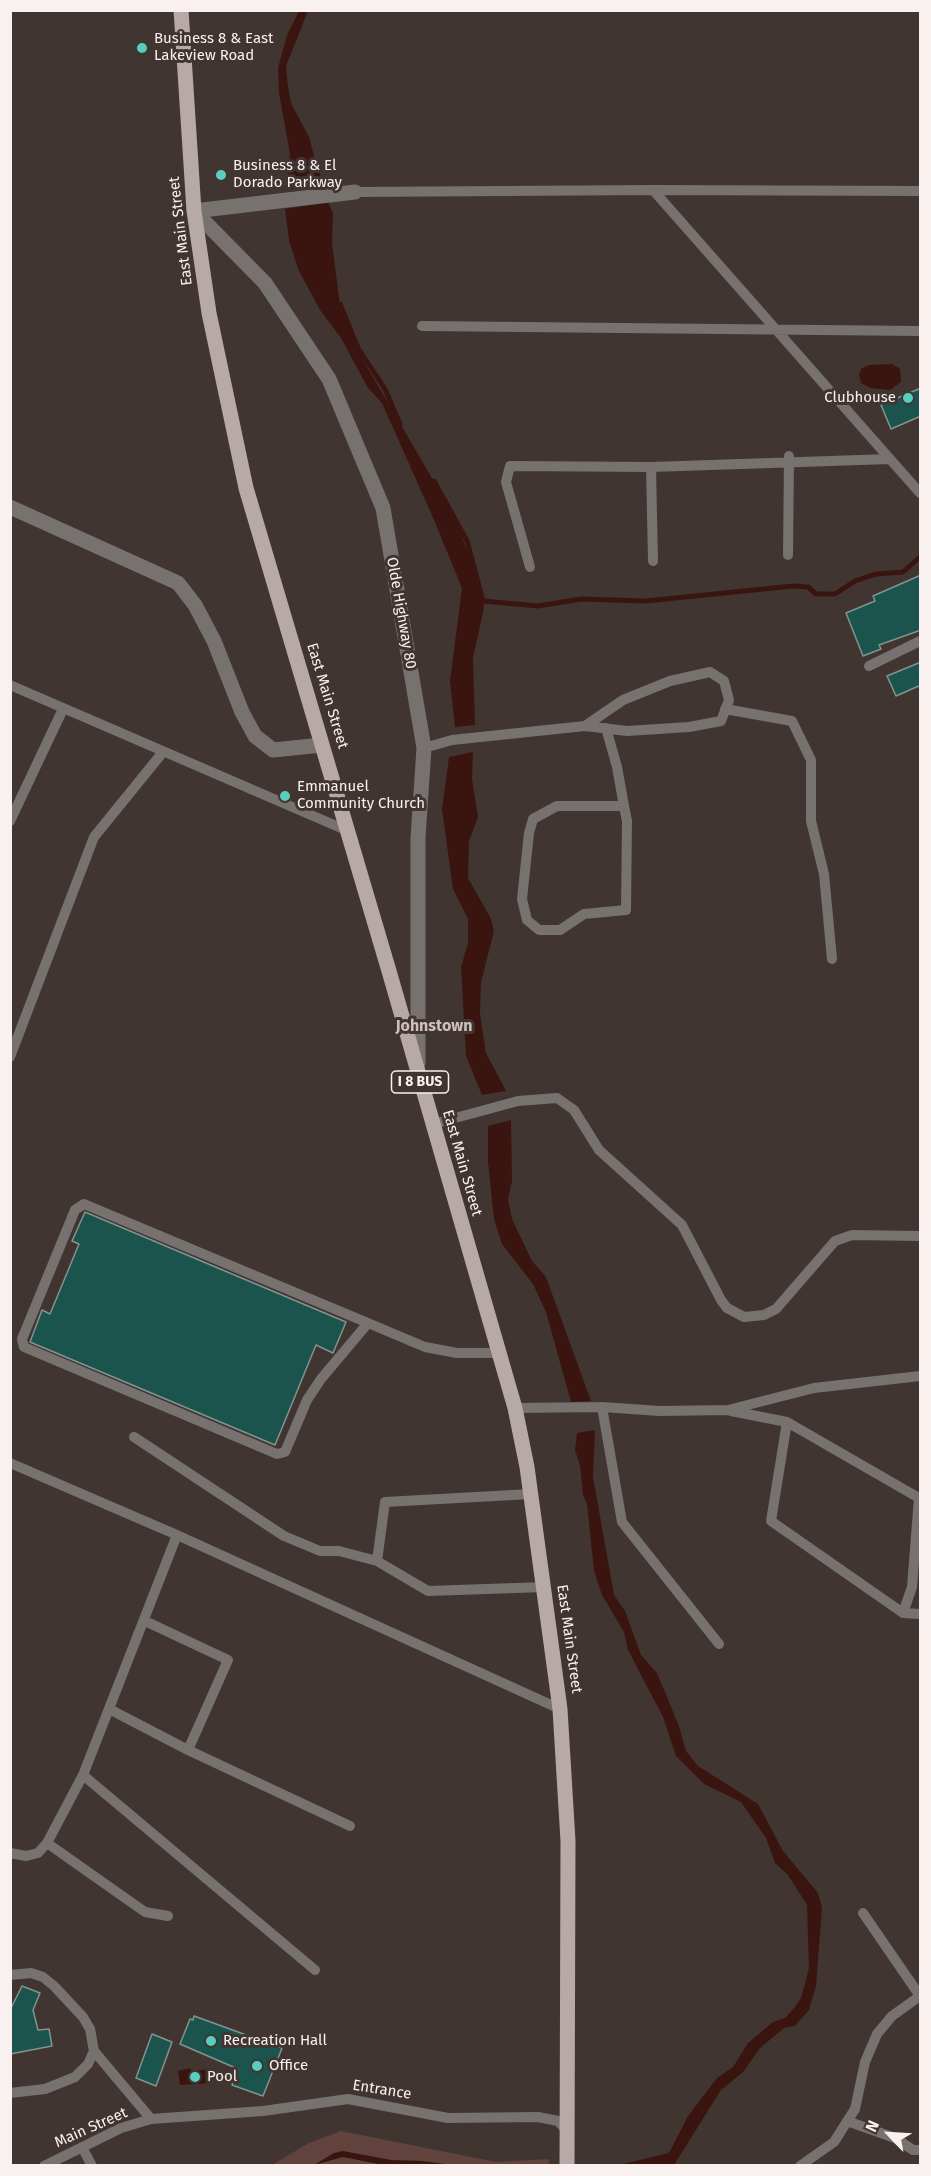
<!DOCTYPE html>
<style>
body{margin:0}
#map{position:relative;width:931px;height:2176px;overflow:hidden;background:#413532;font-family:"Fira Sans",sans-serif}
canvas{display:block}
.frame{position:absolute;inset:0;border:12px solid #f9f1ef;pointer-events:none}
.north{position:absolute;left:859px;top:2104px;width:60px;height:60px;-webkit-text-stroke:4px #413532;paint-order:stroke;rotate:295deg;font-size:16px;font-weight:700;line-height:24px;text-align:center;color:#f9f1ef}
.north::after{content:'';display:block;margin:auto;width:21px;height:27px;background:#f9f1ef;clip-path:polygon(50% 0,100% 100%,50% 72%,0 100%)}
</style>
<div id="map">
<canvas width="931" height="2176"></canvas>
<div class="frame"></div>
<div class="north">N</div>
</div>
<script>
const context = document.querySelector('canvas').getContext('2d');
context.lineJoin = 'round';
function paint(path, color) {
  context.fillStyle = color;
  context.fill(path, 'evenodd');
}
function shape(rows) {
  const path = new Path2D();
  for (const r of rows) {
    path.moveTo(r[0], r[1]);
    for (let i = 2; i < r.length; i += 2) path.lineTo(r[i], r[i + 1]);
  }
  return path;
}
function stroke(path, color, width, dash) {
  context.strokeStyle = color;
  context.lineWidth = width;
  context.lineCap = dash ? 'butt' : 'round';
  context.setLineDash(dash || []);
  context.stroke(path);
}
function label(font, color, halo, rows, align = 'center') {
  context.font = font + ' "Fira Sans",sans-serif';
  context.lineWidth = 6;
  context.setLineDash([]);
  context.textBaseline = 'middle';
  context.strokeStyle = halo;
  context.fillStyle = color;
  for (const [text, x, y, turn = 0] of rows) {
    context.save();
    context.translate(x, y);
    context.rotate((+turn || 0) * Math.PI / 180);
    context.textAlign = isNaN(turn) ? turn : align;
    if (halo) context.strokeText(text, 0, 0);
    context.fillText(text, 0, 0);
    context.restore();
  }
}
const green = shape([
 [341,2131,496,2162,549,2159,549,2166,270,2166,309,2143]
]);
const water = shape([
 [299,11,308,11,286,66,288,87,291,103,309,137,318,171,326,186,286,189,290,154,279,93,278,68,287,35],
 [328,202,333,213,332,243,340,305,363,360,436,485,459,530,482,589,484,608,473,658,475,725,455,727,450,681,462,588,434,520,382,403,368,388,341,338,320,310,298,269,289,240,285,209],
 [892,364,900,369,901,382,890,390,870,388,861,383,859,374,862,368,869,365],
 [473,752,472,779,478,817,469,841,468,878,491,919,494,931,481,982,480,1014,486,1053,506,1091,482,1095,466,1056,461,967,468,943,468,919,453,889,442,809,449,757],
 [511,1120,512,1181,508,1199,512,1219,532,1261,546,1277,591,1401,571,1402,546,1312,533,1284,502,1244,494,1219,488,1162,488,1126],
 [595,1430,593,1477,614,1595,625,1611,641,1655,657,1673,679,1726,686,1751,698,1766,758,1804,783,1851,818,1893,822,1908,816,1986,809,2010,795,2026,784,2028,760,2048,743,2072,721,2090,674,2165,619,2165,669,2153,688,2116,717,2078,733,2067,748,2043,773,2022,785,2018,795,2007,801,1998,809,1968,807,1905,788,1875,775,1863,766,1838,741,1802,704,1784,676,1756,663,1717,628,1650,624,1632,602,1595,594,1571,587,1504,583,1495,580,1465,575,1450,577,1433],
 [190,2068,192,2071,210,2069,212,2083,180,2085,178,2071],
 [343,2151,391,2160,422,2161,453,2165,383,2165,343,2157,314,2165,334,2153]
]);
const stream = shape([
 [340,304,358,348,385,389,400,424],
 [434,481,467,541,483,601,538,606,581,599,646,601,793,586,808,587,816,594,835,594,855,581,876,574,903,572,920,557]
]);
const building = shape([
 [921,388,921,416,891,429,881,405,921,388],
 [921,575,921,630,879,645,881,649,863,656,846,613,875,601,873,596,921,575],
 [921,662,921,685,896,696,887,676,921,662],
 [85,1212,346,1322,333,1353,316,1345,275,1445,30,1342,42,1310,50,1314,79,1244,72,1241,85,1212],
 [22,1986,40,1993,33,2010,38,2030,49,2029,52,2046,10,2054,10,2010,22,1986],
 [194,2016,282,2048,263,2096,232,2085,238,2069,180,2044,190,2019,193,2020,194,2016],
 [152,2034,172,2042,156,2086,136,2078,152,2034]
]);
const service = shape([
 [653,190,920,191],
 [355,192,653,190,890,459],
 [422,326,920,331],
 [651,467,653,561],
 [788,555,789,456],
 [530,567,506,482,510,466,651,467,890,459,920,493],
 [869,666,920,641],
 [10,685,348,831],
 [725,709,792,721,811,760,811,821,824,874,832,959],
 [606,728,617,767,624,806,627,821,626,910,584,914,560,930,539,930,527,920,522,899,529,833,533,819,557,806,624,806],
 [424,748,452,740,585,726,623,700,670,681,710,672,724,681,729,700,721,721,689,727,627,731,585,726],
 [10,821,63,709],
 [10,1057,94,837,163,752],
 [433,1124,518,1101,557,1098,574,1110,599,1150,682,1225,721,1300,727,1308,744,1317,764,1315,776,1309,835,1241,852,1235,920,1236],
 [368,1323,84,1204,75,1210,22,1339,24,1347,277,1454,285,1452,307,1400,321,1379,368,1323,425,1347,457,1353,499,1353],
 [602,1407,622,1522,719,1644],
 [515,1408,602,1407,660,1411,728,1410,814,1388,920,1376],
 [731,1411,787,1422,771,1521,903,1613,920,1614],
 [787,1422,919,1498,912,1587,903,1613],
 [134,1437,284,1536,320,1551,339,1551,377,1561],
 [10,1463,177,1535,560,1709],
 [531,1494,385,1502,377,1561,428,1591,544,1587],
 [145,1621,228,1660,188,1750],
 [111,1710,188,1750,350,1826],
 [83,1775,315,1970],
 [47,1843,145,1912,168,1916],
 [10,1853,26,1856,38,1853,47,1843,83,1775,177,1535],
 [863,1913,920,1996],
 [10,1975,31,1973,43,1977,54,1986,83,2017,90,2029,94,2051,151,2119],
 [10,2093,45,2089,75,2077,88,2064,94,2051],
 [847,2121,895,2138,913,2150,920,2150],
 [82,2147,92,2166],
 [44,2166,121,2128,151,2119,263,2111,348,2099,448,2118,538,2117,558,2121,567,2131],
 [800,2166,834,2142,855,2109,865,2062,877,2034,892,2016,920,1996]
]);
const minor = shape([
 [194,211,265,283,329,379,383,508,424,748,418,838,418,1063],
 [194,211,355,192],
 [10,507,178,583,195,605,214,641,242,712,255,736,273,750,322,745]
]);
const primary = shape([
 [181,10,194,211,209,313,246,488,389,971,515,1408,527,1467,560,1709,568,1841,567,2166]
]);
const markers = [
 [142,48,6,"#58cec0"],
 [221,175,6,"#58cec0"],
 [908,398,6,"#58cec0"],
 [285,796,6,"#58cec0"],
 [211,2041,6,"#58cec0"],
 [257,2066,6,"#58cec0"],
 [195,2077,6,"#58cec0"]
];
const shields = [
 [420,1082,57]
];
const shieldNames = [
 ["I 8 BUS",420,1082]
];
const poiNames = [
 ["Business 8 & East",154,39],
 ["Lakeview Road",154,56],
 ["Business 8 & El",233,166],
 ["Dorado Parkway",233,183],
 ["Clubhouse",896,398,"right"],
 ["Emmanuel",297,787],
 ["Community Church",297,804],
 ["Recreation Hall",223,2041],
 ["Office",269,2066],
 ["Pool",207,2077]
];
const streetNames = [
 ["East Main Street",181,231,-97],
 ["Olde Highway 80",401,613,80],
 ["East Main Street",327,696,73],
 ["East Main Street",462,1163,74],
 ["East Main Street",569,1639,82],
 ["Entrance",382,2090,9],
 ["Main Street",91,2128,-24]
];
const neighbourhoodNames = [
 ["Johnstown",434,1027]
];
paint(green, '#62423c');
paint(water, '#3a150f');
stroke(stream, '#3a150f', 5);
paint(building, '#1a544d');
stroke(building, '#839390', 1.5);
stroke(service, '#777170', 10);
stroke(minor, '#777170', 15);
stroke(primary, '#b6a9a6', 15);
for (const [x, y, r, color] of markers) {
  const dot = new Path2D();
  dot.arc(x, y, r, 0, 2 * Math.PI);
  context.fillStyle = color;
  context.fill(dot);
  stroke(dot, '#413532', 2);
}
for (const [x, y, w] of shields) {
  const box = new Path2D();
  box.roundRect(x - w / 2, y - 11, w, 22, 4.5);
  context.fillStyle = '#413532';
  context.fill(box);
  stroke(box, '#f9f1ef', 1.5);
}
label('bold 14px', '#f9f1ef', null, shieldNames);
label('15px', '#f9f1ef', '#413532', poiNames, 'left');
label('15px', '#f9f1ef', '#413532', streetNames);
label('bold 16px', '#cfbfbc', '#413532', neighbourhoodNames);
</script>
